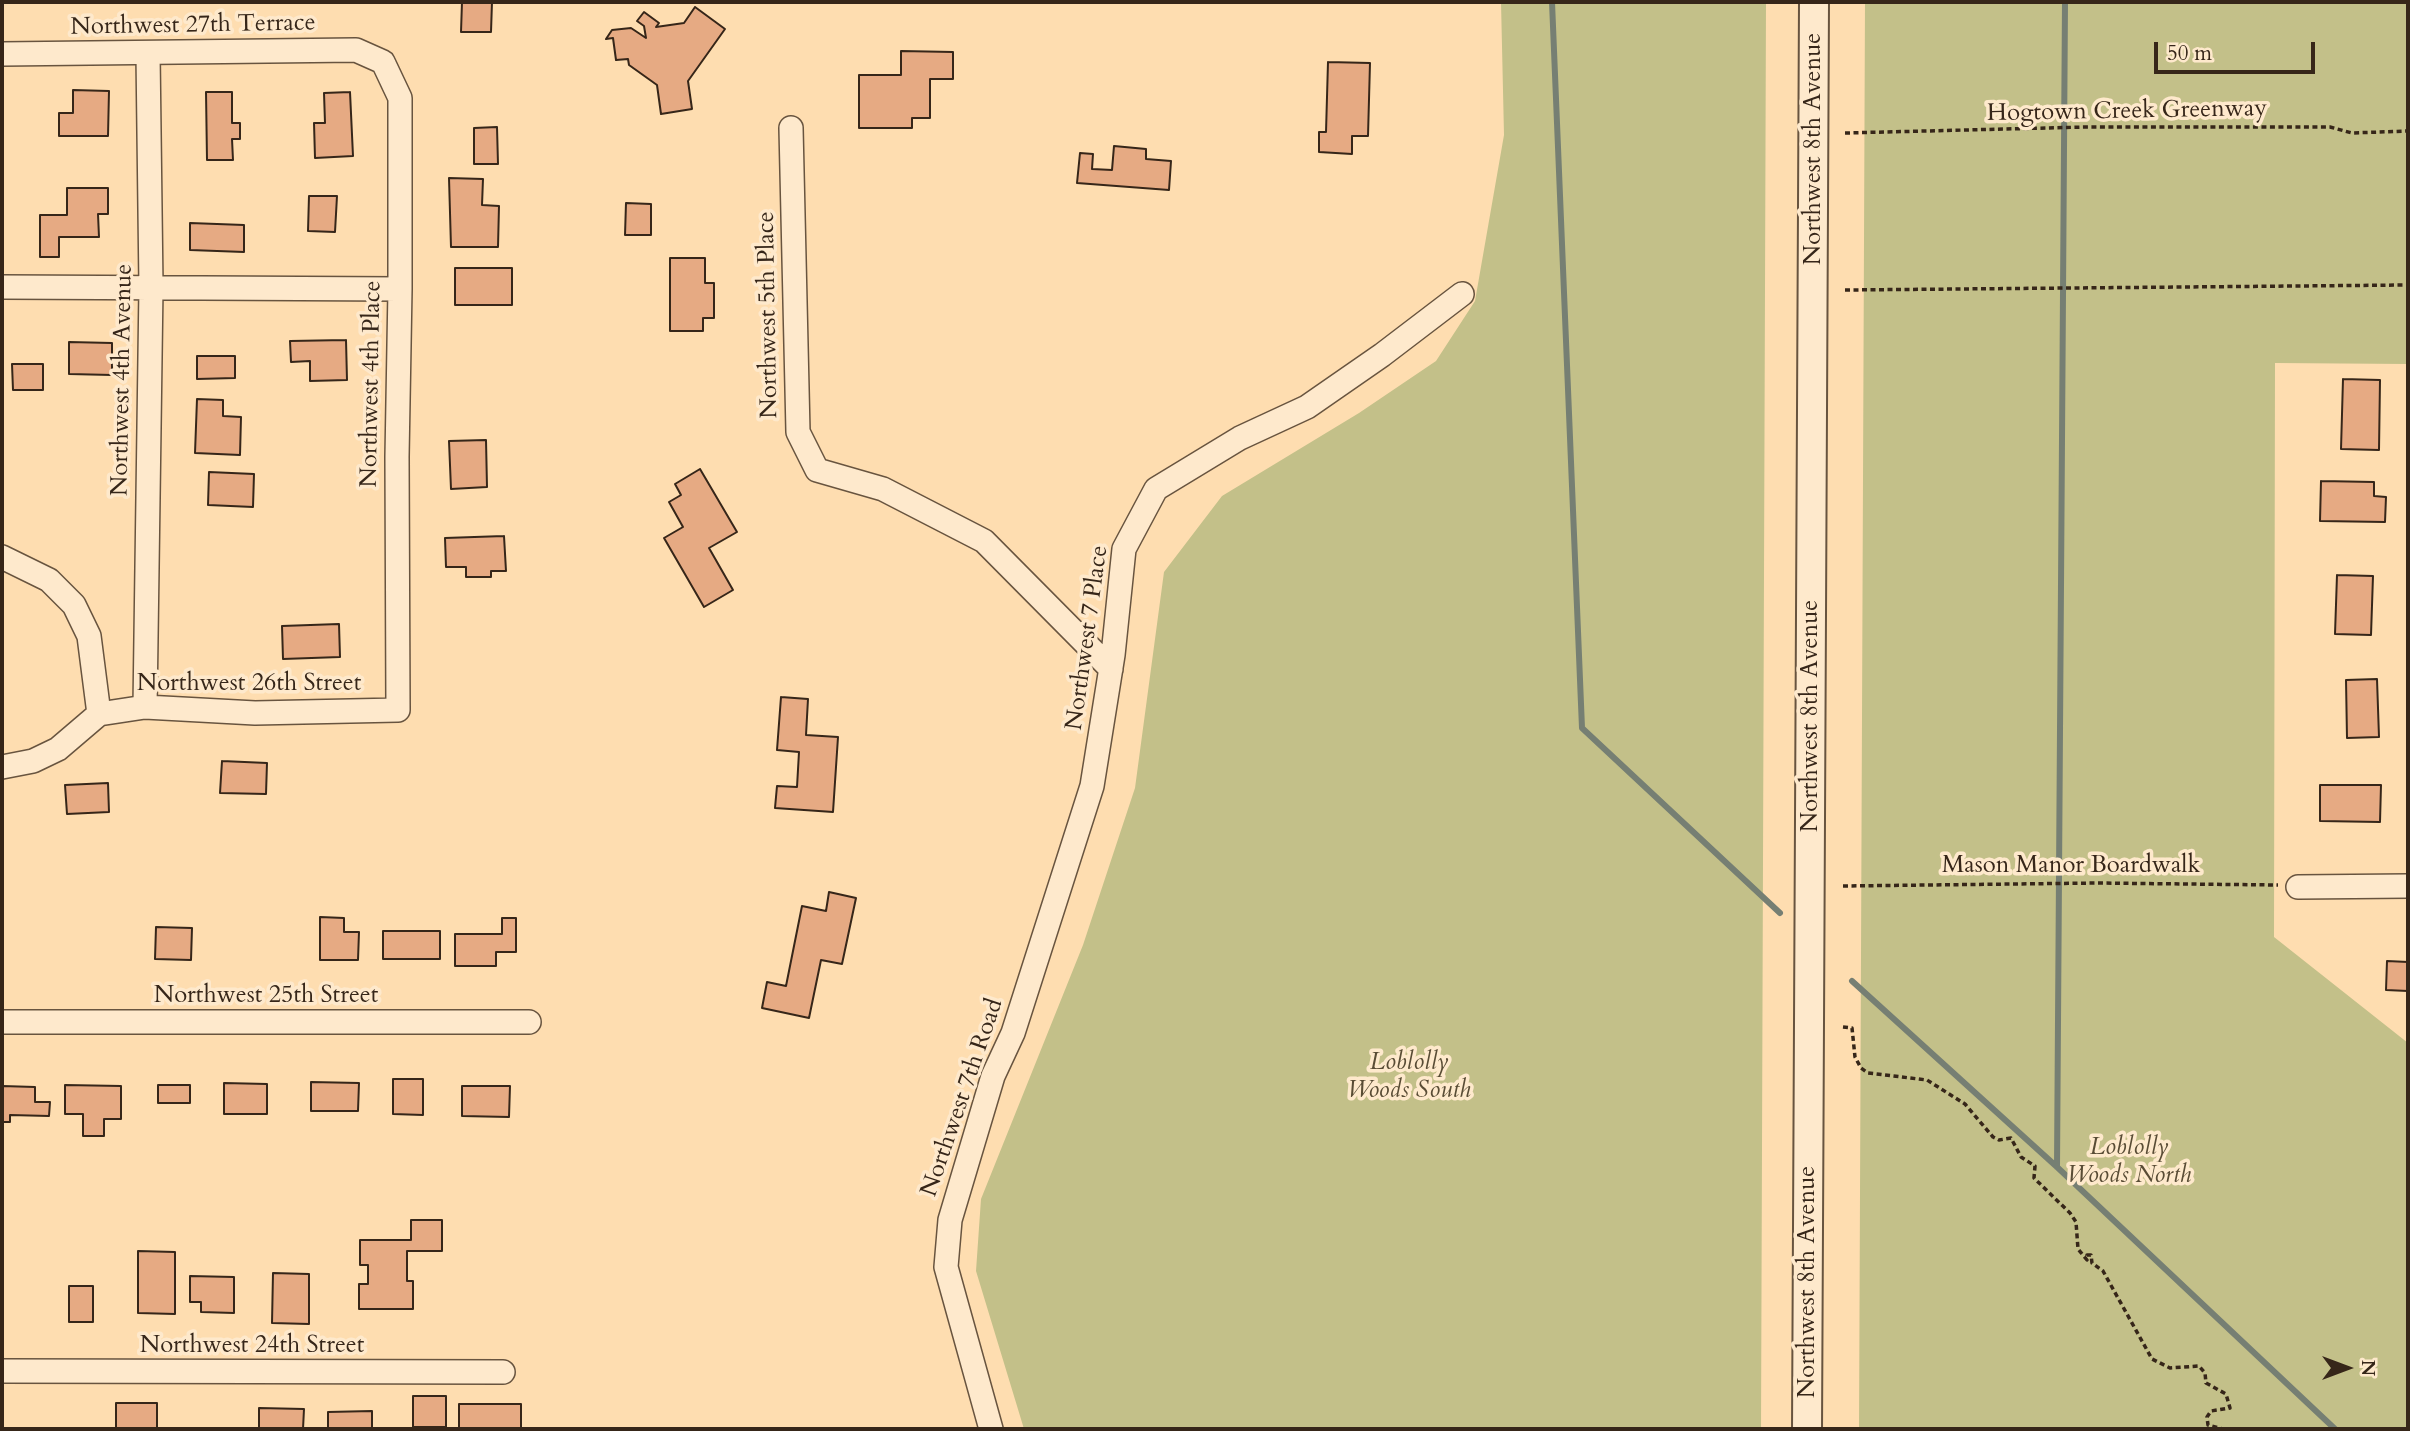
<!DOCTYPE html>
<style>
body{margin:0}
#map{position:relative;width:2410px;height:1431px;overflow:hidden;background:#feddb0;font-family:Cardo,serif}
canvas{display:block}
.frame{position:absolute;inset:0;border:4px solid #362619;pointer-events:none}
.north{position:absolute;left:2312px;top:1333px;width:70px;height:70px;-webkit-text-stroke:5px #fee9cc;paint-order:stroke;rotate:90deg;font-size:19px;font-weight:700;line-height:28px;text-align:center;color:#362619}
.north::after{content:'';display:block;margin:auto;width:24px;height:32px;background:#362619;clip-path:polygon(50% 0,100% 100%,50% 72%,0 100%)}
.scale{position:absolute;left:2154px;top:42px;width:161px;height:32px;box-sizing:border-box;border:4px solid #362619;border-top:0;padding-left:9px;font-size:21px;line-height:24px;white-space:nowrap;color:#362619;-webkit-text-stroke:5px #fee9cc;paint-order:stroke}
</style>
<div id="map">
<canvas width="2410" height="1431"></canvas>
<div class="frame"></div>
<div class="north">N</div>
<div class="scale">50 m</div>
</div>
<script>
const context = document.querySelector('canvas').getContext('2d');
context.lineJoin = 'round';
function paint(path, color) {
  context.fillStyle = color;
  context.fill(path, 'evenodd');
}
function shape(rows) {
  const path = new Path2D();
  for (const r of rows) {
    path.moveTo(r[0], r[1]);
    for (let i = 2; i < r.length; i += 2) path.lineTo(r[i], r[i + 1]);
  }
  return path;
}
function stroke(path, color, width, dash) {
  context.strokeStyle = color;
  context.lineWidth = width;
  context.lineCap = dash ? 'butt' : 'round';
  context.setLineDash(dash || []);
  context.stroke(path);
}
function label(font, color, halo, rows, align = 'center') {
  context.font = font + ' Cardo,serif';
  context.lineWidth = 7;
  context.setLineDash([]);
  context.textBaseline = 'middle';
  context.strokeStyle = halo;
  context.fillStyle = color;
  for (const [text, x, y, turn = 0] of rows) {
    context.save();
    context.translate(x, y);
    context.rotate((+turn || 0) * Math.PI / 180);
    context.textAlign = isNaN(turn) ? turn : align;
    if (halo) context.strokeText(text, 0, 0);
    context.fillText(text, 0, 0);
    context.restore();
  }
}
const green = shape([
 [1501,2,1766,2,1761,1429,1024,1429,976,1271,981,1199,1083,945,1135,788,1164,572,1222,496,1359,413,1436,361,1475,301,1504,135],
 [1865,2,2408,2,2408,364,2275,363,2274,937,2408,1043,2408,1429,1859,1429]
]);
const stream = shape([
 [1552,2,1582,728,1780,913],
 [1852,981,2057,1167,2335,1429],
 [2057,1167,2065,2]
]);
const building = shape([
 [462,2,492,2,491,32,461,32,462,2],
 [695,7,725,29,688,81,692,109,661,114,657,85,629,65,628,59,616,60,613,38,606,39,612,30,631,28,646,38,644,26,637,21,644,12,659,23,656,27,684,23,695,7],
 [901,51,953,52,953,79,930,79,930,118,912,118,912,128,859,128,859,75,901,75,901,51],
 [1328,62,1370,63,1368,136,1352,136,1352,154,1319,152,1319,132,1326,132,1328,62],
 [73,90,109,91,108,136,59,136,59,113,73,113,73,90],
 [206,92,232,92,232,123,240,123,240,139,232,139,233,160,207,160,206,92],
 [350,92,353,156,315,158,314,123,325,123,324,93,350,92],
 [497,127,498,164,474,164,474,128,497,127],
 [1114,146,1146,149,1146,159,1171,161,1169,190,1077,183,1080,153,1093,154,1092,169,1112,170,1114,146],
 [449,178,483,179,482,205,499,206,498,247,451,247,449,178],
 [67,188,108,188,108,214,98,214,99,237,59,237,59,257,40,257,40,215,67,215,67,188],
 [309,196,337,196,335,232,308,231,309,196],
 [626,203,651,204,651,235,625,235,626,203],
 [190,223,244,225,244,252,190,250,190,223],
 [670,258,705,258,705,283,714,283,714,318,703,318,703,331,670,331,670,258],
 [455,268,512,268,512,305,455,305,455,268],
 [346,340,347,380,310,381,310,361,291,362,290,341,346,340],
 [69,342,112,343,112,375,69,374,69,342],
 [197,356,235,356,235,378,197,379,197,356],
 [12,364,43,364,43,390,13,390,12,364],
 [2343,379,2380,380,2379,450,2341,449,2343,379],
 [197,399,223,400,223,416,241,417,240,455,195,453,197,399],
 [486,440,487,487,451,489,449,441,486,440],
 [700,469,737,532,709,548,733,590,704,607,664,538,683,527,669,502,681,495,675,484,700,469],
 [209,472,254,474,253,507,208,505,209,472],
 [2321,481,2374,482,2374,496,2386,497,2385,522,2320,521,2321,481],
 [504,536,506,571,491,571,491,577,466,577,466,567,446,567,445,538,504,536],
 [2337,575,2373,576,2371,635,2335,634,2337,575],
 [339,624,340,657,283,659,282,626,339,624],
 [2377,679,2379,737,2347,738,2346,680,2377,679],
 [781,697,808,699,806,735,838,737,833,812,775,808,777,786,797,787,799,752,777,750,781,697],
 [222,761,267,763,266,794,220,793,222,761],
 [108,783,109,812,67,814,65,785,108,783],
 [2320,785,2381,785,2380,822,2320,821,2320,785],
 [829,892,856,898,842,964,821,960,809,1018,762,1008,767,982,786,986,802,906,826,911,829,892],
 [320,917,344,918,344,932,359,932,358,960,320,960,320,917],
 [502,918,516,918,516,952,496,952,496,966,455,966,455,934,502,934,502,918],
 [156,927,192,928,191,960,155,959,156,927],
 [383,931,440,931,440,959,383,959,383,931],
 [2387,961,2408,962,2408,991,2386,990,2387,961],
 [393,1079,423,1079,423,1115,393,1114,393,1079],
 [311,1082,359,1083,358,1111,311,1111,311,1082],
 [224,1083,267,1084,267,1114,224,1114,224,1083],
 [65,1085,121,1086,121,1119,104,1119,104,1136,83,1136,83,1114,65,1114,65,1085],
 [158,1085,190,1085,190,1103,158,1103,158,1085],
 [2,1086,35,1087,35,1102,50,1102,49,1116,10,1115,10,1122,2,1122,2,1086],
 [462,1086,510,1086,509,1117,462,1116,462,1086],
 [411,1220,442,1220,442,1251,407,1251,407,1281,413,1281,413,1309,359,1309,359,1284,368,1284,368,1265,360,1265,360,1240,411,1240,411,1220],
 [138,1251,175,1252,175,1314,138,1313,138,1251],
 [273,1273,309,1274,309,1324,272,1323,273,1273],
 [190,1276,234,1277,234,1313,201,1312,201,1302,190,1302,190,1276],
 [69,1286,93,1286,93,1322,69,1322,69,1286],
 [413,1396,446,1396,446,1427,413,1427,413,1396],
 [116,1403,157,1403,157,1429,116,1429,116,1403],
 [459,1404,521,1404,521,1429,459,1428,459,1404],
 [259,1408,304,1409,303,1429,259,1429,259,1408],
 [372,1411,372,1429,328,1429,328,1412,372,1411]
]);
const path = shape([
 [1845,133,2086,127,2330,127,2352,133,2408,131],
 [1845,290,2408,285],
 [1843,886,2097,883,2278,885],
 [1843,1027,1852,1028,1855,1057,1861,1068,1868,1073,1927,1080,1965,1104,1993,1137,1999,1140,2011,1138,2021,1157,2035,1166,2034,1178,2070,1213,2076,1222,2078,1249,2087,1260,2087,1255,2091,1255,2092,1263,2103,1271,2152,1359,2170,1368,2199,1366,2205,1373,2206,1383,2226,1394,2230,1408,2211,1411,2207,1417,2208,1425,2223,1429]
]);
const minor = shape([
 [2,54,356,50,383,62,400,98,400,289,397,457,398,710,255,713,145,707,99,714,58,749,33,761,2,767],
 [791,128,798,432,817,470,883,489,984,541,1111,669],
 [2,287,400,289],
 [2,557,49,580,74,605,89,636,99,714],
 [145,707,151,287,148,54],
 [2298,887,2408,886],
 [2,1022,529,1022],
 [2,1371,503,1372],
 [991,1429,946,1267,950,1220,993,1076,1013,1033,1092,786,1113,655,1124,549,1156,489,1240,438,1307,407,1382,355,1462,294]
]);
const tertiary = shape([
 [1807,1429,1814,2]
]);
const streetNames = [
 ["Northwest 27th Terrace",193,26,-1],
 ["Hogtown Creek Greenway",2127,112,-1],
 ["Northwest 8th Avenue",1814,149,-90],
 ["Northwest 5th Place",769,315,-91],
 ["Northwest 4th Avenue",123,380,-89],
 ["Northwest 4th Place",372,384,-89],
 ["Northwest 7 Place",1088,638,-82],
 ["Northwest 26th Street",249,684],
 ["Northwest 8th Avenue",1811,716,-90],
 ["Mason Manor Boardwalk",2071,866],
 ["Northwest 25th Street",266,996],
 ["Northwest 7th Road",963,1098,-71],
 ["Northwest 8th Avenue",1808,1282,-90],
 ["Northwest 24th Street",252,1346]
];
const parkNames = [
 ["Loblolly",1409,1063],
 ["Woods South",1409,1091],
 ["Loblolly",2129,1148],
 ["Woods North",2129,1176]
];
paint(green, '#c3c089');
stroke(stream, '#767f73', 6);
paint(building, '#e6aa83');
stroke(building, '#362619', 2);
stroke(minor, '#68543f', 26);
stroke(tertiary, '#68543f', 32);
stroke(path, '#362619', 3.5, [5, 3.5]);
stroke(minor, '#fee9cc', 23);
stroke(tertiary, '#fee9cc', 28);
label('24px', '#362619', '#fee9cc', streetNames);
label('italic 24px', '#594c35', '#fee9cc', parkNames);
</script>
